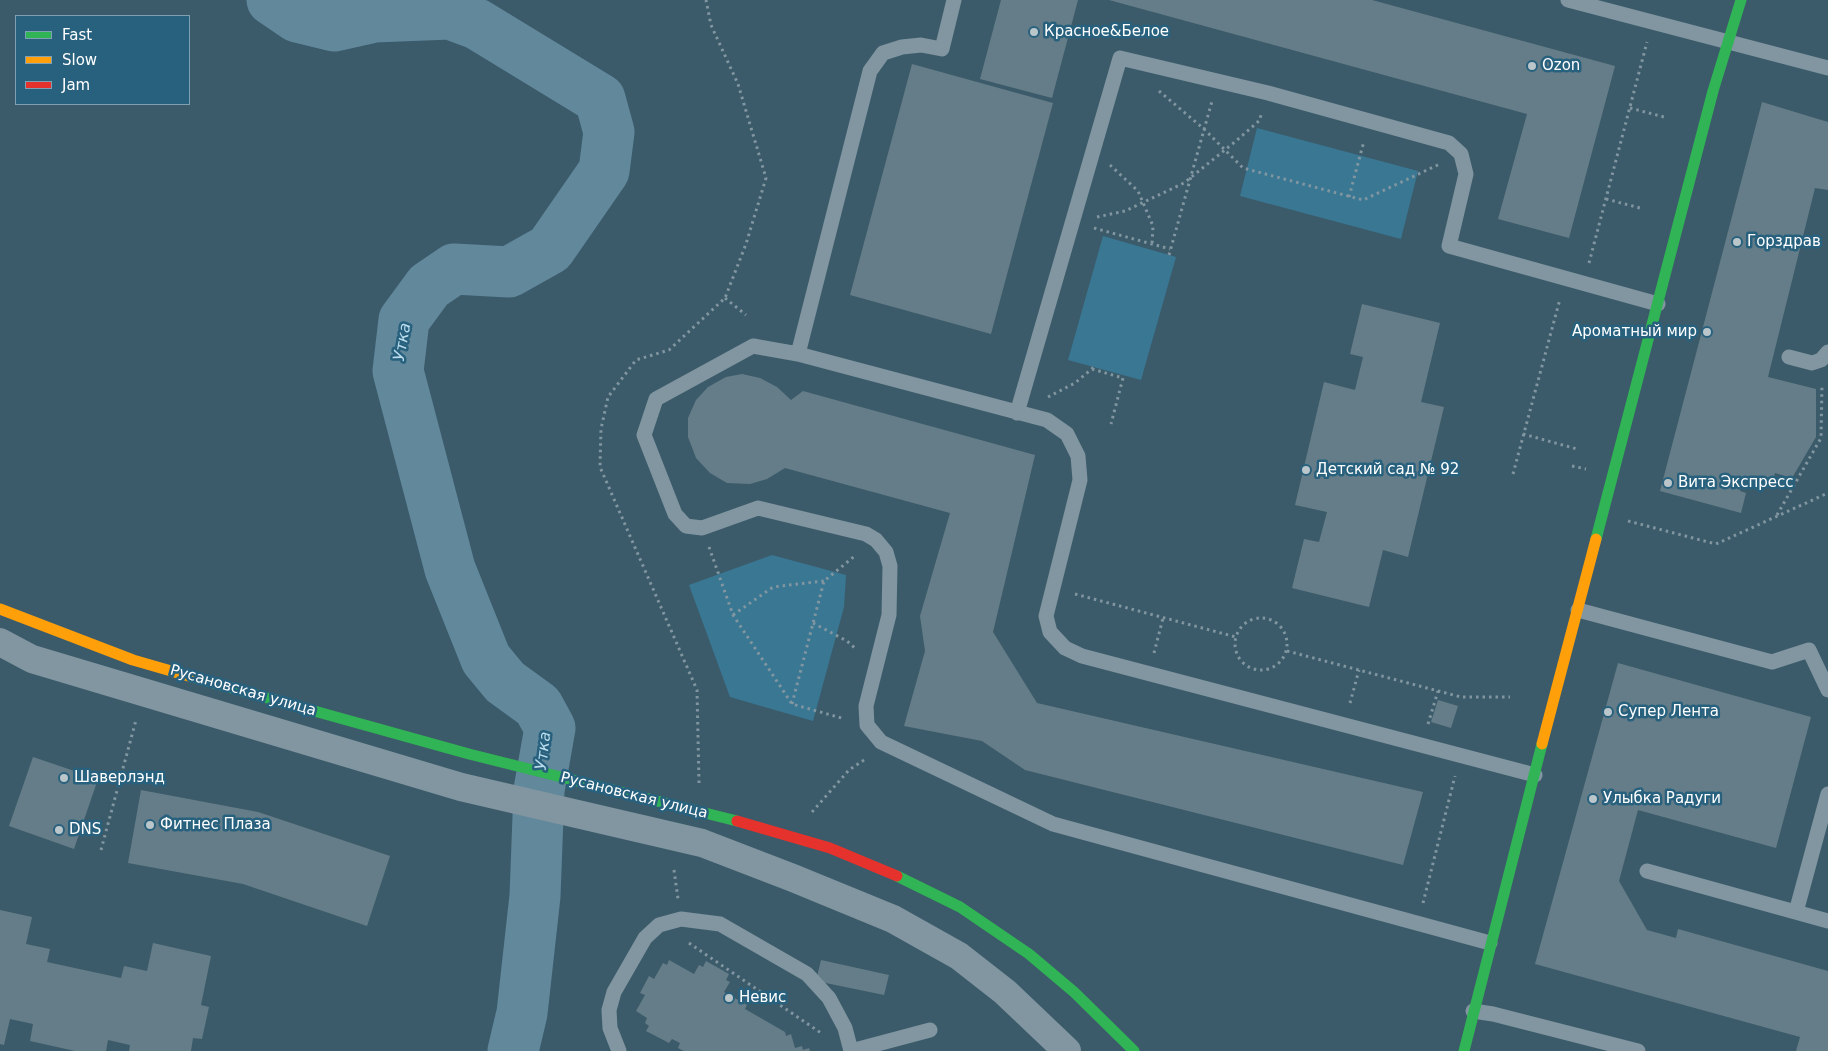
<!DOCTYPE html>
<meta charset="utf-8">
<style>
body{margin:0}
#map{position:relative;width:1828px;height:1051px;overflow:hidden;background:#3c5b6a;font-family:"DejaVu Sans",sans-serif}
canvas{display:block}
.legend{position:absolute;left:15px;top:15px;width:175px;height:90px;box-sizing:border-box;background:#28617e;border:1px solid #7ea0b2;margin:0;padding:6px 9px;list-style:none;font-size:15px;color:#fff}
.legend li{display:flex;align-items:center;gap:10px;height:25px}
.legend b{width:25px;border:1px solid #7ea0b2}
</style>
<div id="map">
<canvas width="1828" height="1051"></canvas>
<ul class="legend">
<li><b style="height:6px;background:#30b455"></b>Fast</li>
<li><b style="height:6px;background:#ff9f0a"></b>Slow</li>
<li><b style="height:6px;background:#e5322d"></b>Jam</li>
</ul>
</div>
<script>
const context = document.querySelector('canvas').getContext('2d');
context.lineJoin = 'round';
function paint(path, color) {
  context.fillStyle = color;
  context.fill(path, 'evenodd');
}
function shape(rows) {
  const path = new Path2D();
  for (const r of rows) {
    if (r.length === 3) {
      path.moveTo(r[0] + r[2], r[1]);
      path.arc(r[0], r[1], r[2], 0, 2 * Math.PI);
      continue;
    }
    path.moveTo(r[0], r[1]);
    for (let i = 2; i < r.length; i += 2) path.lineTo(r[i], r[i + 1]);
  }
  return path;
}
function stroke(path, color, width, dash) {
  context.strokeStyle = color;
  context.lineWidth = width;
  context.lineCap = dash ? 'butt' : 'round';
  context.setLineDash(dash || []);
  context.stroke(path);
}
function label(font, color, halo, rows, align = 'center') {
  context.font = font + ' "DejaVu Sans",sans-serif';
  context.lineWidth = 5;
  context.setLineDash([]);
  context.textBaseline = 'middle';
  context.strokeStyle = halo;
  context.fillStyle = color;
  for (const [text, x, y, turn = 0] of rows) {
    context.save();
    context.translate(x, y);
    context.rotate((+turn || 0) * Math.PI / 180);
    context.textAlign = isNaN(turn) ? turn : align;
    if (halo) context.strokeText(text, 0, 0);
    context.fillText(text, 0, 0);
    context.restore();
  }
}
const green = shape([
 [1257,128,1418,171,1401,239,1240,196],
 [1103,236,1176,257,1141,380,1068,360],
 [772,555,846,575,844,607,813,721,730,697,689,585]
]);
const river = shape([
 [272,0,297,17,334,26,374,17,450,14,477,24,600,99,609,132,604,171,550,249,509,272,454,269,429,286,404,320,398,371,450,569,486,659,505,682,538,706,550,728,539,790,535,896,522,1013,513,1051]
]);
const building = shape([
 [1001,0,1078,0,1052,98,980,79],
 [1109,0,1372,0,1615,66,1569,238,1498,219,1527,114],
 [912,64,1053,103,991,334,850,295],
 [1762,102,1828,122,1828,190,1815,188,1768,377,1816,389,1816,437,1792,478,1775,473,1772,484,1744,477,1740,491,1746,493,1741,513,1660,491],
 [1362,304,1440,323,1421,402,1444,407,1408,557,1383,550,1369,607,1292,588,1304,539,1319,542,1327,512,1295,505,1324,382,1355,390,1363,357,1350,354],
 [742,374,760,378,777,387,791,400,803,391,1035,455,993,632,1037,703,1423,792,1403,865,1025,770,982,741,904,726,925,651,920,616,950,513,785,468,767,479,750,484,727,483,710,473,696,458,688,437,688,418,696,400,708,387,726,377],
 [1618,663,1811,717,1776,848,1638,810,1619,881,1647,930,1676,938,1678,929,1828,971,1828,1051,1796,1051,1800,1037,1535,964],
 [1438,700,1458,706,1451,728,1431,722],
 [33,757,98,779,74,849,9,826],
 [141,790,258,812,390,856,367,926,243,884,128,863],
 [0,910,32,917,26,944,50,949,47,962,121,978,124,966,147,971,153,943,211,956,201,1005,209,1007,202,1039,193,1038,191,1051,129,1051,130,1045,108,1040,106,1051,75,1051,30,1041,33,1024,10,1019,4,1045,0,1044],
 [669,960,694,974,699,965,703,967,706,961,729,974,726,980,730,982,724,992,747,1005,745,1009,785,1032,786,1036,791,1034,795,1048,802,1046,803,1050,809,1048,810,1051,684,1051,678,1048,680,1043,672,1039,669,1043,646,1031,649,1026,645,1023,647,1018,636,1011,645,995,640,993,649,976,654,979,663,963,667,965],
 [821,960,889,975,884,995,816,981]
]);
const path = shape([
 [1159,91,1204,129,1243,168,1363,200,1440,164],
 [1630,108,1664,117],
 [1110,165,1138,191,1153,226,1152,244],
 [1349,197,1364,141],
 [1606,199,1640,208],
 [1097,217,1125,211,1184,183,1236,141,1260,120,1261,114],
 [1094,228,1170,249],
 [1169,255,1212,101],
 [1589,263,1647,42],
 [725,298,746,315],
 [1092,369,1123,378,1111,424],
 [1048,397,1075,383,1094,367],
 [1523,434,1577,449],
 [1572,466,1586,469],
 [1513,474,1560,299],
 [1777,515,1821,438,1822,384],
 [1628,521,1716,544,1828,493],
 [709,547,733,615,792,704,845,719],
 [1075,594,1236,637],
 [733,615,773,587,824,581],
 [1261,644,26],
 [813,623,847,641,857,650],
 [1287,651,1461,697,1510,697],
 [1154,653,1163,618],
 [1350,703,1359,670],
 [792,704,824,581,856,555],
 [1428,724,1438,691],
 [699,783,697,690,600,467,601,429,608,397,636,360,669,350,725,298,746,244,766,178,738,84,711,25,706,0],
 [812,812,849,770,867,758],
 [101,850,136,720],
 [674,870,678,899],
 [1423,903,1455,776],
 [689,943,821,1033]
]);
const lane = shape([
 [1568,0,1828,68],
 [798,354,870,71,883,53,902,47,921,45,942,49,954,0],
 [1789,357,1812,363,1821,360,1828,352],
 [1017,413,1120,58,1268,93,1449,143,1461,154,1466,174,1449,246,1658,304],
 [1578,610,1772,662,1809,650,1828,690],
 [1647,871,1828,921],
 [1796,912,1828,794],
 [1490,943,1053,824,881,742,867,725,866,706,889,615,890,566,886,552,876,540,866,534,758,508,702,528,686,526,675,514,644,435,656,399,753,346,798,354,1047,420,1067,434,1078,456,1080,480,1046,616,1050,632,1065,648,1082,656,1535,775],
 [1473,1011,1493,1014,1638,1051],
 [619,1051,610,1028,609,1010,614,992,645,938,659,925,681,919,720,924,807,974,829,998,845,1028,851,1051],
 [851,1051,930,1030]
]);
const street = shape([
 [0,642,32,659,461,787,702,843,793,878,893,919,959,956,1005,992,1067,1051]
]);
const fast = shape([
 [1596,539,1713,91,1741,0],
 [192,677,469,754,737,821],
 [897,876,960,907,1029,954,1074,992,1134,1051],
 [1464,1051,1542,744]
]);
const slow = shape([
 [0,609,133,660,192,677],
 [1542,744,1596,539]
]);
const jam = shape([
 [737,821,830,848,897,876]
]);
const markers = [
 [1034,32,5,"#bbc6cb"],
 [1532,66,5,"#bbc6cb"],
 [1737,242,5,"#bbc6cb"],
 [1707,332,5,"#bbc6cb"],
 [1306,470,5,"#bbc6cb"],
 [1668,483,5,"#bbc6cb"],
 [1608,712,5,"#bbc6cb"],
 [64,778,5,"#bbc6cb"],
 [1593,799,5,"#bbc6cb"],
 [150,825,5,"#bbc6cb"],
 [59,830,5,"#bbc6cb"],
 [729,998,5,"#bbc6cb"]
];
const poiNames = [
 ["Красное&Белое",1044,32],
 ["Ozon",1542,66],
 ["Горздрав",1747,242],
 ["Ароматный мир",1697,332,"right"],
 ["Детский сад № 92",1316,470],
 ["Вита Экспресс",1678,483],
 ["Супер Лента",1618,712],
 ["Шаверлэнд",74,778],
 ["Улыбка Радуги",1603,799],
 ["Фитнес Плаза",160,825],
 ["DNS",69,830],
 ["Невис",739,998]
];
const streetNames = [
 ["Русановская улица",243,691,16],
 ["Русановская улица",634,796,14]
];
const waterNames = [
 ["Утка",403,342,-80],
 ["Утка",544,751,-83]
];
paint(green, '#397793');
stroke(river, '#62889c', 51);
paint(building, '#657d88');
stroke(path, '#8196a1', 3, [2.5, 4]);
stroke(lane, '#8196a1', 15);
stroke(street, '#8196a1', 28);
stroke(fast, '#30b455', 11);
stroke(slow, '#ff9f0a', 11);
stroke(jam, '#e5322d', 11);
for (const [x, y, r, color] of markers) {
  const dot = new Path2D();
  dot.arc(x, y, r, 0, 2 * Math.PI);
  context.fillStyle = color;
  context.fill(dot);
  stroke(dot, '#28617e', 2);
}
label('15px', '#fff', '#28617e', poiNames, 'left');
label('15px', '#fff', '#28617e', streetNames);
label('italic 16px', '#badced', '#28617e', waterNames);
</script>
